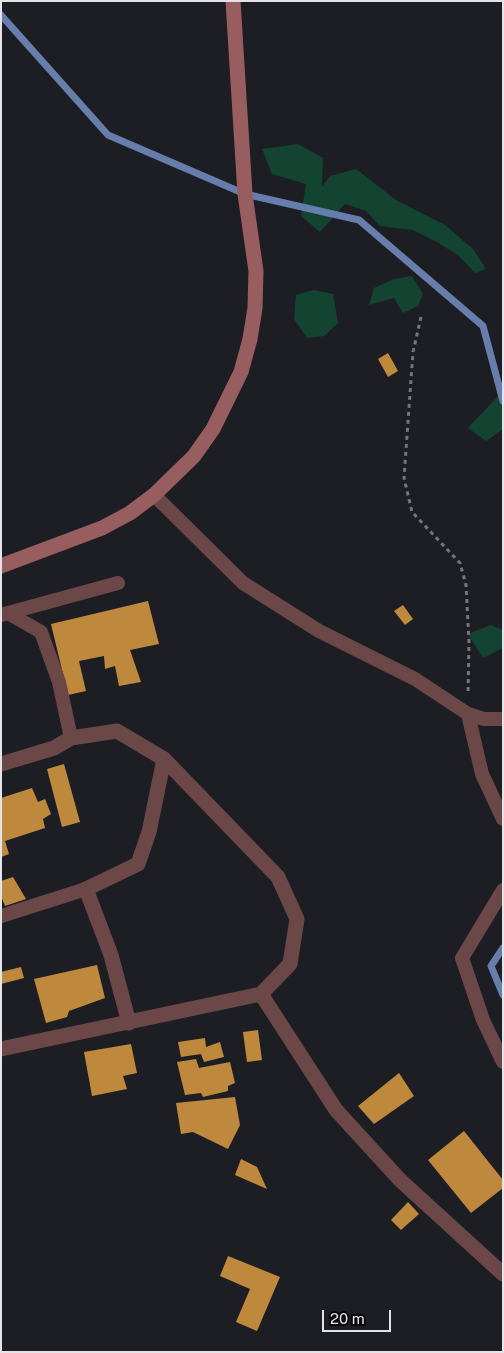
<!DOCTYPE html>
<style>
body{margin:0}
#map{position:relative;width:504px;height:1353px;overflow:hidden;background:#1d1e23;font-family:"Public Sans",sans-serif}
canvas{display:block}
.frame{position:absolute;inset:0;border:2px solid #e4e4e8;pointer-events:none}
.scale{position:absolute;left:322px;top:1310px;width:69px;height:22px;box-sizing:border-box;border:2px solid #e4e4e8;border-top:0;padding-left:6px;font-size:15px;line-height:18px;white-space:nowrap;color:#e4e4e8;-webkit-text-stroke:4px #08080a;paint-order:stroke}
</style>
<div id="map">
<canvas width="504" height="1353"></canvas>
<div class="frame"></div>
<div class="scale">20 m</div>
</div>
<script>
const context = document.querySelector('canvas').getContext('2d');
context.lineJoin = 'round';
function paint(path, color) {
  context.fillStyle = color;
  context.fill(path, 'evenodd');
}
function shape(rows) {
  const path = new Path2D();
  for (const r of rows) {
    path.moveTo(r[0], r[1]);
    for (let i = 2; i < r.length; i += 2) path.lineTo(r[i], r[i + 1]);
  }
  return path;
}
function stroke(path, color, width, dash) {
  context.strokeStyle = color;
  context.lineWidth = width;
  context.lineCap = dash ? 'butt' : 'round';
  context.setLineDash(dash || []);
  context.stroke(path);
}
const green = shape([
 [298,144,323,158,322,187,330,176,356,169,396,200,445,225,473,249,486,269,475,273,459,256,437,242,413,230,380,226,366,211,345,204,320,232,301,216,306,184,272,174,262,149],
 [412,276,423,294,418,306,403,313,394,298,369,305,374,288,394,279],
 [314,290,333,294,338,323,324,336,307,338,294,319,296,295],
 [503,391,503,429,486,441,468,428],
 [491,625,503,630,503,648,483,658,468,634]
]);
const stream = shape([
 [1,15,108,135,245,194,359,220,483,326,503,401],
 [503,948,491,966,503,995]
]);
const building = shape([
 [388,353,398,371,388,377,378,359],
 [148,601,159,644,130,650,141,682,119,686,115,666,105,669,104,656,79,661,86,691,68,695,51,624],
 [403,605,413,619,405,625,394,611],
 [64,764,80,822,62,827,47,769],
 [32,788,38,802,45,799,51,814,43,819,45,828,5,841,9,854,1,857,1,798],
 [13,877,26,899,5,906,1,896,1,881],
 [97,965,105,998,69,1011,67,1017,46,1023,34,979],
 [21,967,24,978,1,984,1,972],
 [258,1030,262,1060,247,1062,243,1032],
 [205,1038,206,1047,220,1042,224,1057,204,1062,201,1054,181,1057,178,1042],
 [131,1044,137,1073,123,1076,127,1089,92,1096,84,1052],
 [196,1059,199,1068,230,1062,235,1083,228,1086,228,1091,203,1097,201,1093,185,1095,177,1062],
 [399,1073,414,1096,374,1124,358,1106],
 [235,1097,240,1125,228,1149,193,1132,181,1134,176,1103],
 [464,1131,503,1180,503,1188,471,1213,428,1160],
 [241,1159,257,1167,267,1189,235,1175],
 [408,1202,419,1214,401,1230,391,1220],
 [228,1256,280,1277,257,1331,236,1322,250,1289,220,1276]
]);
const path = shape([
 [421,317,413,352,404,478,412,512,460,563,466,585,469,642,468,694]
]);
const service = shape([
 [154,495,243,583,319,631,415,679,468,714,482,774,503,819],
 [8,613,118,583],
 [1,615,8,613,41,632,59,682,71,738],
 [468,714,484,719,503,719],
 [503,890,462,958,483,1020,503,1062],
 [1,916,86,889]
]);
const minor = shape([
 [1,764,54,748,71,738,117,731,164,759,278,877,297,919,290,964,261,994],
 [129,1023,111,955,86,889,138,864,149,832,164,759],
 [1,1049,261,994,336,1110,400,1180,503,1274]
]);
const secondary = shape([
 [1,566,102,528,130,513,154,495,194,456,213,429,241,372,250,339,255,308,256,271,245,194,233,1]
]);
paint(green, '#134432');
stroke(stream, '#677eac', 7);
paint(building, '#bf893d');
stroke(path, '#75767b', 3, [4, 4]);
stroke(service, '#6c4748', 14);
stroke(minor, '#6c4748', 15);
stroke(secondary, '#985e5f', 15);
</script>
